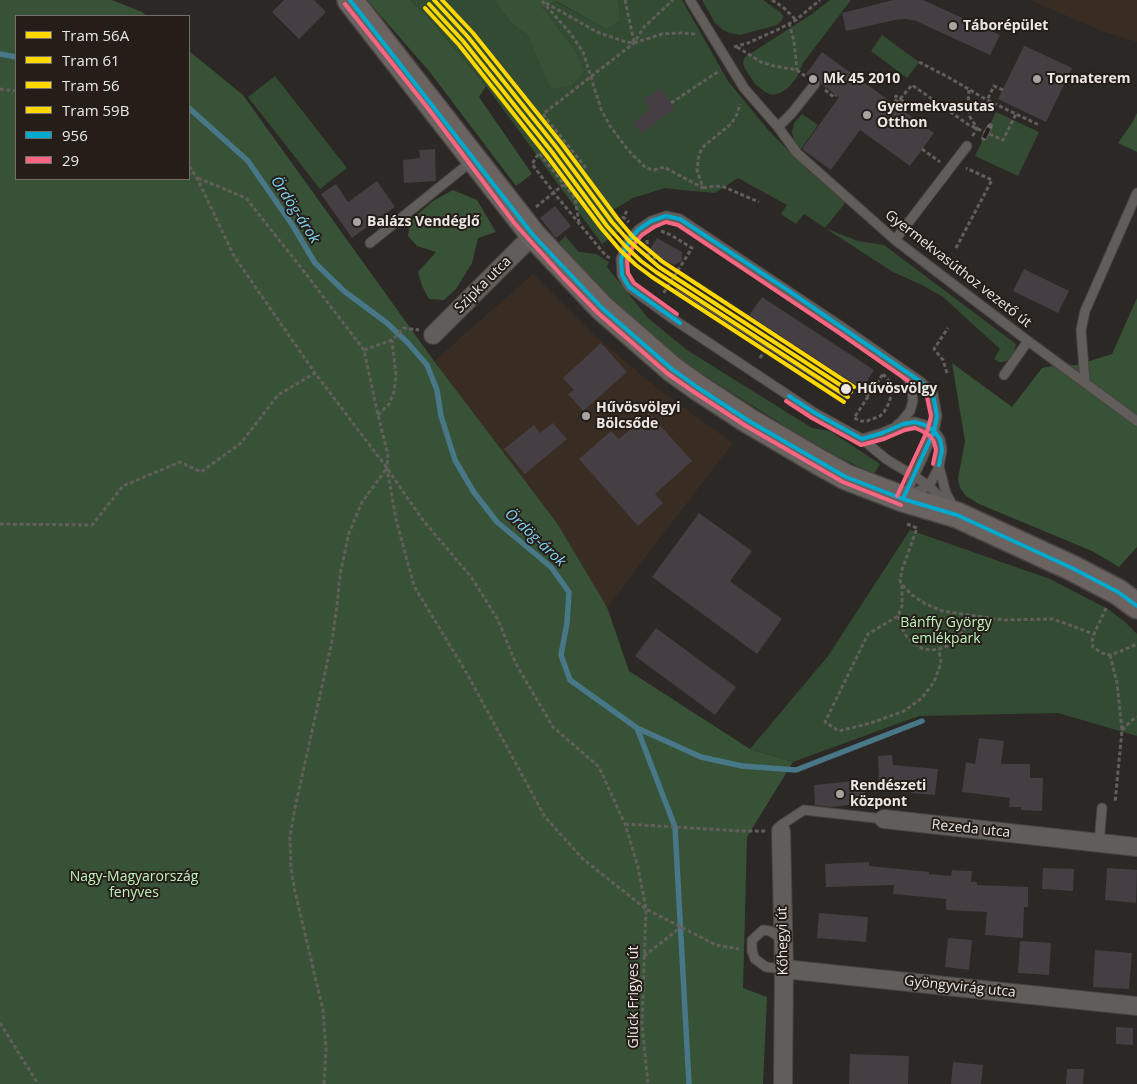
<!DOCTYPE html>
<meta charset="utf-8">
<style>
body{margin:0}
#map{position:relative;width:1137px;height:1084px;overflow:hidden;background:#2c2825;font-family:"Open Sans",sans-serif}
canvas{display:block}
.legend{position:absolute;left:15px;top:15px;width:175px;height:165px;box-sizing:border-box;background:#251d18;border:1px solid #756e6a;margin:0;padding:6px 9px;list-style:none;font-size:15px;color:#ede7e4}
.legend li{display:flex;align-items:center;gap:10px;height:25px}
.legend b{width:25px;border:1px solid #756e6a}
</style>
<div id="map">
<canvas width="1137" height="1084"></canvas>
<ul class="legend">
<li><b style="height:6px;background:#ffd800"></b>Tram 56A</li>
<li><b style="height:6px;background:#ffd800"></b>Tram 61</li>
<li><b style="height:6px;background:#ffd800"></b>Tram 56</li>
<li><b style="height:6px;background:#ffd800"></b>Tram 59B</li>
<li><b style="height:6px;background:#00a9ce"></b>956</li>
<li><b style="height:6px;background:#fa6682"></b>29</li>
</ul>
</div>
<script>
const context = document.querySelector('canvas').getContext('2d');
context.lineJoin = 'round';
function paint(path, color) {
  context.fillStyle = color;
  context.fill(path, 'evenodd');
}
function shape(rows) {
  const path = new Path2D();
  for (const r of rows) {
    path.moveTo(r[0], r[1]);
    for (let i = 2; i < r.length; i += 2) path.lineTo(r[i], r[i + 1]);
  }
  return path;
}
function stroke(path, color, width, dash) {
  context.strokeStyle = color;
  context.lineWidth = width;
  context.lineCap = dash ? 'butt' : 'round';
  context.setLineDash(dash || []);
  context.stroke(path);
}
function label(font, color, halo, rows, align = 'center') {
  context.font = font + ' "Open Sans",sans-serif';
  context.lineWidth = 4;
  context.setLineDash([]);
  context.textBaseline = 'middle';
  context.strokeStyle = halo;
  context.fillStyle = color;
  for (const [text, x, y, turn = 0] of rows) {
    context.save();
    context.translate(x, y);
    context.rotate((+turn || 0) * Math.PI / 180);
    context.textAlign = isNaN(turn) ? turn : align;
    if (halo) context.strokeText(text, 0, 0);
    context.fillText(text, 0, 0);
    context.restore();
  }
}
const built = shape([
 [1030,0,1137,0,1137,42,1104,32],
 [533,274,593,334,658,389,733,443,607,607,557,523,434,361]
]);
const green = shape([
 [410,0,493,0,512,24,528,35,575,50,543,8,555,1,606,29,620,21,618,0,682,0,728,81,769,131,810,172,846,202,825,228,858,241,884,245,1016,344,1013,355,1009,359,1004,362,999,362,994,359,1000,349,943,297,924,286,893,272,825,228,804,214,796,224,781,214,787,205,738,178,715,193,681,190,665,188,633,198,613,210,625,227,602,244,486,86,427,16],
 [702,0,763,0,780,12,783,16,782,20,777,25,740,35,730,33,723,30,715,23],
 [830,0,851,0,803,63,797,77,788,88,780,93,772,95,765,92,755,84,744,67,743,62,745,57,812,14],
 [882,35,919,62,907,78,871,51],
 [275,76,347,168,320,189,248,97],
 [996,112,1039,132,1018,176,975,156],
 [802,114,818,125,801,149,795,142,792,132,794,123],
 [565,236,579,252,596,254,609,262,607,267,648,318,687,350,812,428,830,431,880,464,874,474,833,454,785,426,672,355,627,315,557,245],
 [910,530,1050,579,1108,609,1125,622,1137,634,1137,736,1058,713,919,716,793,762,750,749,828,656]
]);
const forest = shape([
 [0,0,112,0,142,12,147,16,16,16,16,179,189,179,189,51,243,95,434,361,557,523,607,607,629,671,750,749,793,762,747,837,743,988,767,997,763,1084,0,1084],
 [367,0,410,0,427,16,486,86,479,97,532,174,516,186,429,71],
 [493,0,618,0,620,21,606,29,556,1,543,8,575,50,583,72,572,85,551,89,528,35,512,24],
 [1137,113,1137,152,1118,143,1132,123],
 [453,190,477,200,496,232,478,238,472,263,456,289,444,300,429,299,422,286,418,272,436,252,417,246,408,236,410,221,433,201],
 [1137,298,1137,547,1119,567,1092,551,979,504,966,496,960,488,958,479,965,441,952,363,1012,407,1042,368,1052,366,1077,365,1112,354]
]);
const stream = shape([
 [0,54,16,57],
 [189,108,248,161,293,226,315,263,344,291,387,323,408,343,427,365,437,390,441,416,455,460,473,491,497,522,551,567,569,592,567,623,561,655,570,680,637,728,701,757,742,766,796,770,922,721],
 [637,728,675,827,689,1084]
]);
const building = shape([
 [284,0,314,0,326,12,299,39,272,12],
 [893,0,923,0,1000,35,990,55,916,21,906,19,895,20,846,31,842,13],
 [1024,46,1025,46,1072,68,1046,122,998,99],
 [822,52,934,133,910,166,860,130,831,170,802,149,839,97,821,84,818,79,813,78,806,74],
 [661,88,675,109,641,133,633,122,650,109,643,100],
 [435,149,436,181,404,183,403,160,420,158,419,150],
 [377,181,395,207,352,238,321,194,336,184,348,202],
 [555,206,571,226,556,238,540,218],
 [657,238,682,252,682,261,674,265,649,251],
 [1024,269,1069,291,1058,313,1013,291],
 [762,297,874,370,862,389,749,315],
 [601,343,627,372,583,411,568,394,574,390,563,378],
 [649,413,692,461,655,494,663,503,638,526,579,459,611,431,619,439],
 [553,423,567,439,525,474,504,449,534,425,540,433],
 [699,513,752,551,730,581,782,619,757,654,652,577],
 [656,628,736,687,715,715,635,656],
 [979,738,1004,741,1001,764,1030,764,1030,778,1043,778,1042,811,1021,810,1021,807,1009,807,1010,798,962,792,966,762,975,764],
 [892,755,893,765,938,769,935,795,911,793,912,781,879,783,878,756],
 [864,780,866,803,831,807,815,805,814,785],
 [869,862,869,866,929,872,929,874,951,876,952,870,972,871,971,882,977,882,977,885,1028,887,1028,907,1024,907,1023,938,985,935,987,912,946,910,946,899,893,894,894,885,826,887,825,864],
 [1043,868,1074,869,1073,891,1042,889],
 [1107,868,1137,870,1136,903,1105,900],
 [819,913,868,917,866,942,817,938],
 [948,938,972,940,969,970,945,967],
 [1020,941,1051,943,1049,975,1018,973],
 [1095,950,1132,953,1129,989,1093,987],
 [1116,1027,1133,1028,1133,1045,1116,1044],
 [850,1054,909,1056,908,1084,849,1084],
 [953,1062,983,1065,981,1084,951,1084],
 [1067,1069,1084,1069,1083,1084,1066,1084]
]);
const path = shape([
 [625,0,634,42],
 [772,0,784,8,796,20],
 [542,1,571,34,583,52,601,109,610,126,628,150,646,168,654,170,664,167,703,188,697,170,699,154,704,146,731,124,737,114,740,104],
 [546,3,597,32,626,42,634,43,662,34,681,33,697,34],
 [789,23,794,41,797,70],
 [734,47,748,43,779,29,796,20,820,0],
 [737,47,761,62,774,66,797,70,805,76],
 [919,62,948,77,987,100],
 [0,89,16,91],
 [825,90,834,97,836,95],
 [969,90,968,103,970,117,977,128,972,137],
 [1003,90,994,86,987,100,1039,125],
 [900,99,912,85,969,125,1003,140,1016,114],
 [898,102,894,99,896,96,900,99],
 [671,103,719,71],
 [896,105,898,102,902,105,904,102,900,99],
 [922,149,940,162],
 [189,166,197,178,234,256,315,373,387,468,422,519,472,578,498,620,516,664,553,727,599,767,625,824,638,867,646,909,642,1024,648,1084],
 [586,168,543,114,634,43,644,27,673,0],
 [198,178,246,198,306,274,364,350,378,415,388,455,387,468,396,519,414,586,466,672,545,817,583,859,646,909,716,945,739,949],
 [703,188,715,186,724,187,759,202],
 [536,207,563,185],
 [627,211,623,217,629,222],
 [579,223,575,198,539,153,532,164,554,193,606,256,610,258],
 [661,231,671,235,692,248,663,294],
 [647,240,648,254,678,271,869,396],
 [956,248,992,180,966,168],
 [364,350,392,340,404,328,419,330],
 [760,358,776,334],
 [947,373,943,360,934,349,948,328],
 [883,374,890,382,892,388,891,395,889,403,884,412,880,416,867,421,861,421,854,418,883,374],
 [378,415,389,404,394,392,396,375,392,340],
 [0,524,92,525,123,486,180,462,201,472,241,443,278,395,315,373],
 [907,524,917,528,902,570,900,581,902,585,912,595,924,603,942,611,1004,620,1053,619,1094,634],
 [902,585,902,606,898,616,868,634,825,722,839,731,871,723,904,711,922,698,934,682,941,663,939,649],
 [1106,608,1094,634,1092,641,1093,647,1102,653,1110,655,1121,651,1137,644],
 [898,616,902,628,907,637,915,644,923,649,931,650,939,649,947,646,954,641,975,616],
 [1110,655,1117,683,1122,730,1115,803],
 [1122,730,1132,720,1137,717],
 [625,824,741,831,765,831],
 [644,956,681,927],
 [0,1023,38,1084],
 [324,1084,326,1050,323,1010,295,892,291,869,290,837,295,808,332,641,337,606,340,574,349,533,362,502,387,468]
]);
const lane = shape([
 [690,0,744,88,778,127,797,153,895,240,1028,341,1137,421],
 [778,127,792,113,815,84],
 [895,240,967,146],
 [370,243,472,161],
 [1004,375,1028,341],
 [1085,382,1081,330,1085,311,1137,193],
 [897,425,902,421,910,411,913,401,912,390,909,380,903,372],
 [862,439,882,433,903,424,915,422,925,425,934,431,940,439,942,450,939,467,929,486,910,495],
 [939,467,946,493,953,506],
 [904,499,914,476,922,459,934,431,937,416,933,394,921,382,842,327,680,219,666,216,651,221,638,230,629,241,621,259,622,275,629,287,673,319,815,413,862,439,886,459,914,476,929,486,946,504],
 [781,831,781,825,804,810,884,819],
 [1099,843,1102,808],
 [782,942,779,937,770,931,763,930,752,940,752,951,755,959,766,967,784,969]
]);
const street = shape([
 [433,335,533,235],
 [884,819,1137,847],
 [781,831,784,969,783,1084],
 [784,969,1137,1006]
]);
const secondary = shape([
 [350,0,533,235,602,308,672,369,697,387,749,421,819,462,846,477,903,499,957,515,1072,568,1118,592,1137,606]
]);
const tram = shape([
 [676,289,847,399]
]);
const rail = shape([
 [984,138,990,126]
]);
const bus1 = shape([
 [350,0,533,235,602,308,672,369,697,387,749,421,846,477,903,499,957,515,1072,568,1118,592,1137,606],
 [680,323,629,287,622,275,621,259,629,241,638,230,651,221,666,216,680,219,792,293,921,382,933,394,937,416,934,431,903,499],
 [789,396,815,413,862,439,882,433,903,424,915,422,925,425,934,431,940,439,942,450,939,465]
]);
const bus2 = shape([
 [345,4,427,107,515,224,563,277,598,313,668,374,694,392,746,426,843,482,901,505],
 [677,314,634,283,628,273,627,260,634,244,642,235,654,227,666,222,678,225,838,332,917,387,927,397,931,416,928,429,897,496],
 [786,401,812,418,861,445,884,439,905,430,915,428,922,431,930,436,934,442,936,450,933,464]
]);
const tram1 = shape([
 [434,0,468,37,557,148,612,222,629,241,659,267,851,392]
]);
const tram2 = shape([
 [429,4,463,41,552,152,607,226,625,246,641,261,656,272,848,397]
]);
const tram3 = shape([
 [442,0,473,33,562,144,617,218,633,237,663,262,854,387]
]);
const tram4 = shape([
 [425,8,459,45,547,156,602,229,620,250,636,265,652,277,844,402]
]);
const markers = [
 [953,26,5,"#a9a4a1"],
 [813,79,5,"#a9a4a1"],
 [1037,79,5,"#a9a4a1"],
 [867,115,5,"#a9a4a1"],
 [357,222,5,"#a9a4a1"],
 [846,389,6,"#ede7e4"],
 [586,416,5,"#a9a4a1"],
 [840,794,5,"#a9a4a1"]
];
const poiNames = [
 ["Táborépület",963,26],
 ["Mk 45 2010",823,79],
 ["Tornaterem",1047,79],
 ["Gyermekvasutas",877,107],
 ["Otthon",877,123],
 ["Balázs Vendéglő",367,222],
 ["Hűvösvölgyi",596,408],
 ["Bölcsőde",596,424],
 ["Rendészeti",850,786],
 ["központ",850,802]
];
const streetNames = [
 ["Gyermekvasúthoz vezető út",958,269,38],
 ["Szipka utca",483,285,-45],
 ["Rezeda utca",971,829,6],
 ["Kőhegyi út",783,941,-91],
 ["Gyöngyvirág utca",960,987,6],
 ["Glück Frigyes út",634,997,-90]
];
const stopNames = [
 ["Hűvösvölgy",857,389]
];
const parkNames = [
 ["Bánffy György",946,623],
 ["emlékpark",946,639],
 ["Nagy-Magyarország",134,877],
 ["fenyves",134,893]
];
const waterNames = [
 ["Ördög-árok",295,210,57],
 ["Ördög-árok",535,538,43]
];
paint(built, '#382c23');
paint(green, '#334b32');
paint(forest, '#375236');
stroke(stream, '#487788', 5.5);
paint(building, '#453e42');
stroke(lane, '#474442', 11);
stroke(street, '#474442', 20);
stroke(secondary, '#474442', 28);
stroke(path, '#615e5c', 3, [4, 2.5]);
stroke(lane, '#605d5a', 9);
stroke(street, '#605d5a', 18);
stroke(secondary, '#6a6360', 25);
stroke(tram, '#686664', 1);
stroke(rail, '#686664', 5.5);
stroke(rail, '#251d18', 4, [11]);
stroke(bus1, '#00a9ce', 4);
stroke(bus2, '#fa6682', 4);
stroke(tram1, '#ffd800', 4);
stroke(tram2, '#ffd800', 4);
stroke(tram3, '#ffd800', 4);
stroke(tram4, '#ffd800', 4);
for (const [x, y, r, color] of markers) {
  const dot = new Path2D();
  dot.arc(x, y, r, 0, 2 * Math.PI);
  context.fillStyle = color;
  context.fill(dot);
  stroke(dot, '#251d18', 2);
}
label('bold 14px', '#ede7e4', '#251d18', poiNames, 'left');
label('14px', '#ede7e4', '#251d18', streetNames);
label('bold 14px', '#ede7e4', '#251d18', stopNames, 'left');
label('14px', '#bef4bd', '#251d18', parkNames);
label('italic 15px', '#7fd4f2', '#251d18', waterNames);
</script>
